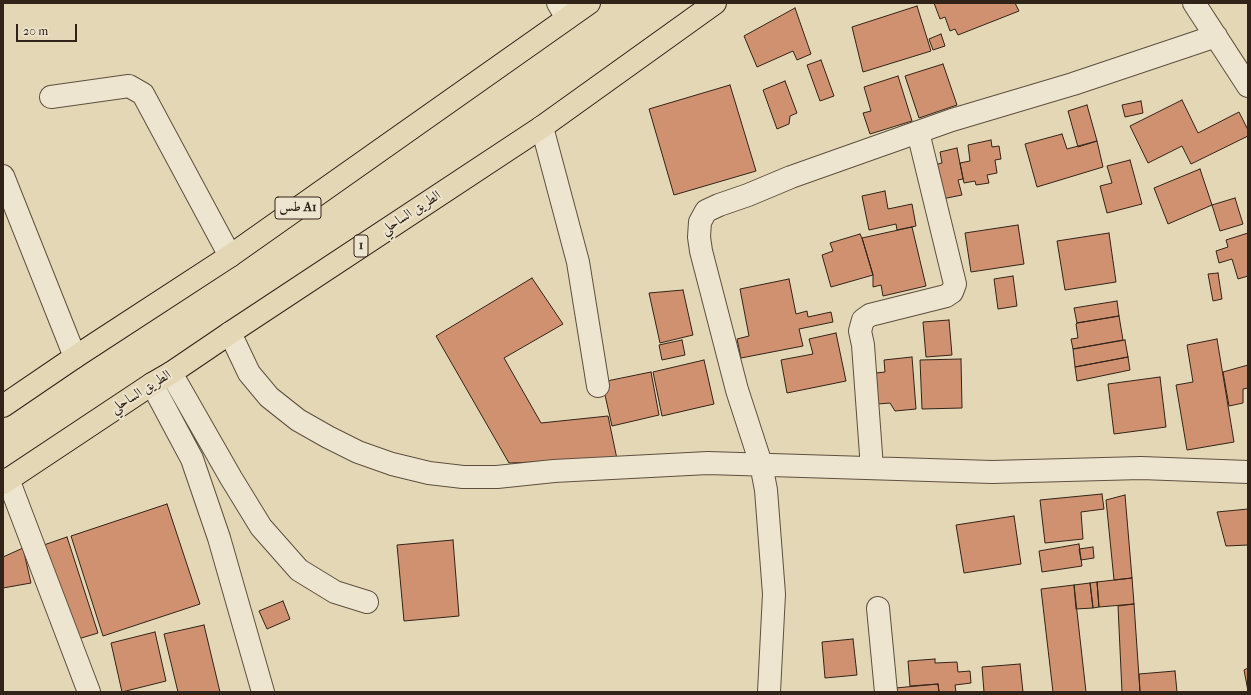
<!DOCTYPE html>
<meta charset="utf-8">
<style>
body{margin:0}
#map{position:relative;width:1251px;height:695px;overflow:hidden;background:#e4d7b5;font-family:"IM FELL French Canon",serif}
canvas{display:block}
.frame{position:absolute;inset:0;border:4px solid #322318;pointer-events:none}
.scale{position:absolute;left:16px;top:24px;width:61px;height:18px;box-sizing:border-box;border:2px solid #322318;border-top:0;padding-left:5px;font-size:12px;line-height:14px;white-space:nowrap;color:#322318;-webkit-text-stroke:3px #ede5cf;paint-order:stroke}
</style>
<div id="map">
<canvas width="1251" height="695"></canvas>
<div class="frame"></div>
<div class="scale">20 m</div>
</div>
<script>
const context = document.querySelector('canvas').getContext('2d');
context.lineJoin = 'round';
function paint(path, color) {
  context.fillStyle = color;
  context.fill(path, 'evenodd');
}
function shape(rows) {
  const path = new Path2D();
  for (const r of rows) {
    path.moveTo(r[0], r[1]);
    for (let i = 2; i < r.length; i += 2) path.lineTo(r[i], r[i + 1]);
  }
  return path;
}
function stroke(path, color, width, dash) {
  context.strokeStyle = color;
  context.lineWidth = width;
  context.lineCap = dash ? 'butt' : 'round';
  context.setLineDash(dash || []);
  context.stroke(path);
}
function label(font, color, halo, rows, align = 'center') {
  context.font = font + ' "IM FELL French Canon",Amiri,serif';
  context.lineWidth = 4;
  context.setLineDash([]);
  context.textBaseline = 'middle';
  context.strokeStyle = halo;
  context.fillStyle = color;
  for (const [text, x, y, turn = 0] of rows) {
    context.save();
    context.translate(x, y);
    context.rotate((+turn || 0) * Math.PI / 180);
    context.textAlign = isNaN(turn) ? turn : align;
    if (halo) context.strokeText(text, 0, 0);
    context.fillText(text, 0, 0);
    context.restore();
  }
}
const building = shape([
 [934,3,1015,3,1019,11,958,35,955,29,950,31,945,17,940,19,934,3],
 [917,6,931,51,863,72,852,27,917,6],
 [795,8,811,54,797,60,793,51,757,67,744,36,795,8],
 [941,34,945,46,933,50,929,39,941,34],
 [821,60,834,96,820,101,807,65,821,60],
 [943,64,957,105,919,118,905,76,943,64],
 [898,76,912,121,870,134,863,113,871,111,864,87,898,76],
 [785,81,797,113,790,116,789,124,777,129,763,90,785,81],
 [730,85,756,171,674,195,649,109,730,85],
 [1182,100,1198,133,1239,112,1248,130,1248,136,1191,164,1182,146,1148,163,1130,126,1182,100],
 [1141,101,1143,113,1125,117,1122,105,1141,101],
 [1087,105,1097,141,1078,147,1068,111,1087,105],
 [1062,134,1067,149,1097,141,1103,167,1037,187,1025,144,1062,134],
 [991,140,992,147,999,146,1001,159,995,160,997,173,987,175,989,183,976,185,975,181,964,183,960,163,970,161,968,145,991,140],
 [957,148,963,179,958,180,962,195,937,200,930,166,942,163,940,152,957,148],
 [1130,160,1142,204,1107,213,1100,186,1112,183,1107,166,1130,160],
 [1200,169,1212,205,1168,224,1154,188,1200,169],
 [885,191,888,209,912,204,916,226,897,230,896,224,869,230,862,196,885,191],
 [1235,198,1243,224,1220,231,1212,205,1235,198],
 [1018,225,1024,264,971,272,965,233,1018,225],
 [912,227,926,286,883,296,881,285,873,287,873,275,862,238,912,227],
 [1109,233,1116,282,1065,290,1057,241,1109,233],
 [1248,233,1248,276,1238,279,1232,259,1219,263,1216,251,1228,247,1226,240,1248,233],
 [860,234,862,238,873,275,831,287,822,255,833,251,830,243,860,234],
 [1218,273,1222,299,1213,301,1208,274,1218,273],
 [1013,276,1017,306,998,309,994,279,1013,276],
 [532,278,563,324,504,358,541,423,608,416,617,459,509,463,436,336,532,278],
 [789,279,796,314,807,311,808,317,831,312,833,322,799,329,803,346,741,358,737,339,749,336,740,289,789,279],
 [683,290,693,335,660,343,649,293,683,290],
 [1117,301,1119,316,1077,323,1074,308,1117,301],
 [1119,316,1123,340,1073,349,1071,339,1078,338,1076,324,1077,323,1119,316],
 [949,320,952,355,926,357,923,322,949,320],
 [836,333,846,381,787,393,781,360,813,354,809,339,836,333],
 [1217,339,1234,442,1187,450,1176,385,1193,382,1187,345,1217,339],
 [682,340,685,355,662,360,659,345,682,340],
 [1125,340,1128,357,1075,367,1073,349,1125,340],
 [912,357,916,409,895,411,890,403,878,404,876,373,885,372,884,360,912,357],
 [1128,357,1130,370,1077,381,1075,367,1128,357],
 [961,359,962,408,922,409,920,360,961,359],
 [704,360,714,404,662,416,653,372,704,360],
 [1248,365,1248,388,1243,389,1243,403,1229,406,1223,372,1248,365],
 [651,372,659,415,612,426,602,382,651,372],
 [1160,377,1166,427,1114,434,1108,384,1160,377],
 [1102,494,1104,509,1081,512,1083,539,1045,543,1040,500,1102,494],
 [1125,495,1132,578,1114,580,1106,500,1125,495],
 [167,504,200,604,103,636,71,536,167,504],
 [1248,509,1248,545,1226,546,1217,512,1248,509],
 [1014,516,1021,564,964,573,956,525,1014,516],
 [67,537,98,633,68,642,38,547,67,537],
 [453,540,459,616,404,621,397,545,453,540],
 [1079,544,1082,566,1042,572,1039,551,1079,544],
 [1093,547,1094,558,1081,560,1079,549,1093,547],
 [23,548,31,583,3,588,3,557,23,548],
 [1132,578,1134,604,1099,607,1097,582,1132,578],
 [1097,582,1099,607,1093,608,1090,583,1097,582],
 [1090,583,1093,608,1076,609,1074,585,1090,583],
 [1074,585,1086,692,1053,692,1041,589,1074,585],
 [283,601,290,619,267,629,259,611,283,601],
 [1134,604,1140,692,1122,692,1118,606,1134,604],
 [204,625,220,692,178,692,164,634,204,625],
 [155,632,166,681,122,692,111,643,155,632],
 [853,639,857,675,825,678,822,642,853,639],
 [935,659,935,663,957,662,958,672,970,671,971,683,955,685,956,692,939,692,938,684,910,686,908,661,935,659],
 [1020,664,1023,692,984,692,982,667,1020,664],
 [1248,668,1248,691,1244,670,1248,668],
 [1175,671,1177,692,1140,692,1139,674,1175,671],
 [938,684,939,692,886,692,885,689,938,684]
]);
const minor = shape([
 [558,3,567,18],
 [1194,3,1248,86],
 [51,97,129,86,143,94,230,256],
 [542,127,578,262,598,386],
 [3,176,75,357],
 [230,333,249,373,269,397,298,420,328,437,358,452,392,464,429,473,463,477,497,477,554,471,708,463,992,472,1141,468,1248,472],
 [171,373,231,478,261,527,299,570,335,592,367,602],
 [152,384,192,459,219,538,263,692],
 [872,468,863,345,860,331,863,320,870,315,946,296,952,292,955,284,918,132],
 [8,479,89,692],
 [878,608,886,692],
 [769,692,774,594,766,490,761,464,737,390,701,251,699,237,700,222,706,211,719,205,748,195,791,177,952,120,1073,84,1216,36]
]);
const highway = shape([
 [3,406,75,357,230,256,589,3],
 [3,483,152,384,171,373,230,333,542,127,715,3]
]);
const shields = [
 [298,208,46],
 [361,246,14]
];
const shieldNames = [
 ["طس A1",298,208],
 ["1",361,246]
];
const streetNames = [
 ["الطريق الساحلي",411,213,-33],
 ["الطريق الساحلي",141,392,-32]
];
paint(building, '#d09170');
stroke(building, '#322318', 1);
stroke(minor, '#5e503f', 24);
stroke(highway, '#322318', 24);
stroke(minor, '#ede5cf', 22);
stroke(highway, '#e4d7b5', 22);
for (const [x, y, w] of shields) {
  const box = new Path2D();
  box.roundRect(x - w / 2, y - 11, w, 22, 3);
  context.fillStyle = '#ede5cf';
  context.fill(box);
  stroke(box, '#322318', 1);
}
label('bold 13px', '#322318', null, shieldNames);
label('14px', '#322318', '#ede5cf', streetNames);
</script>
